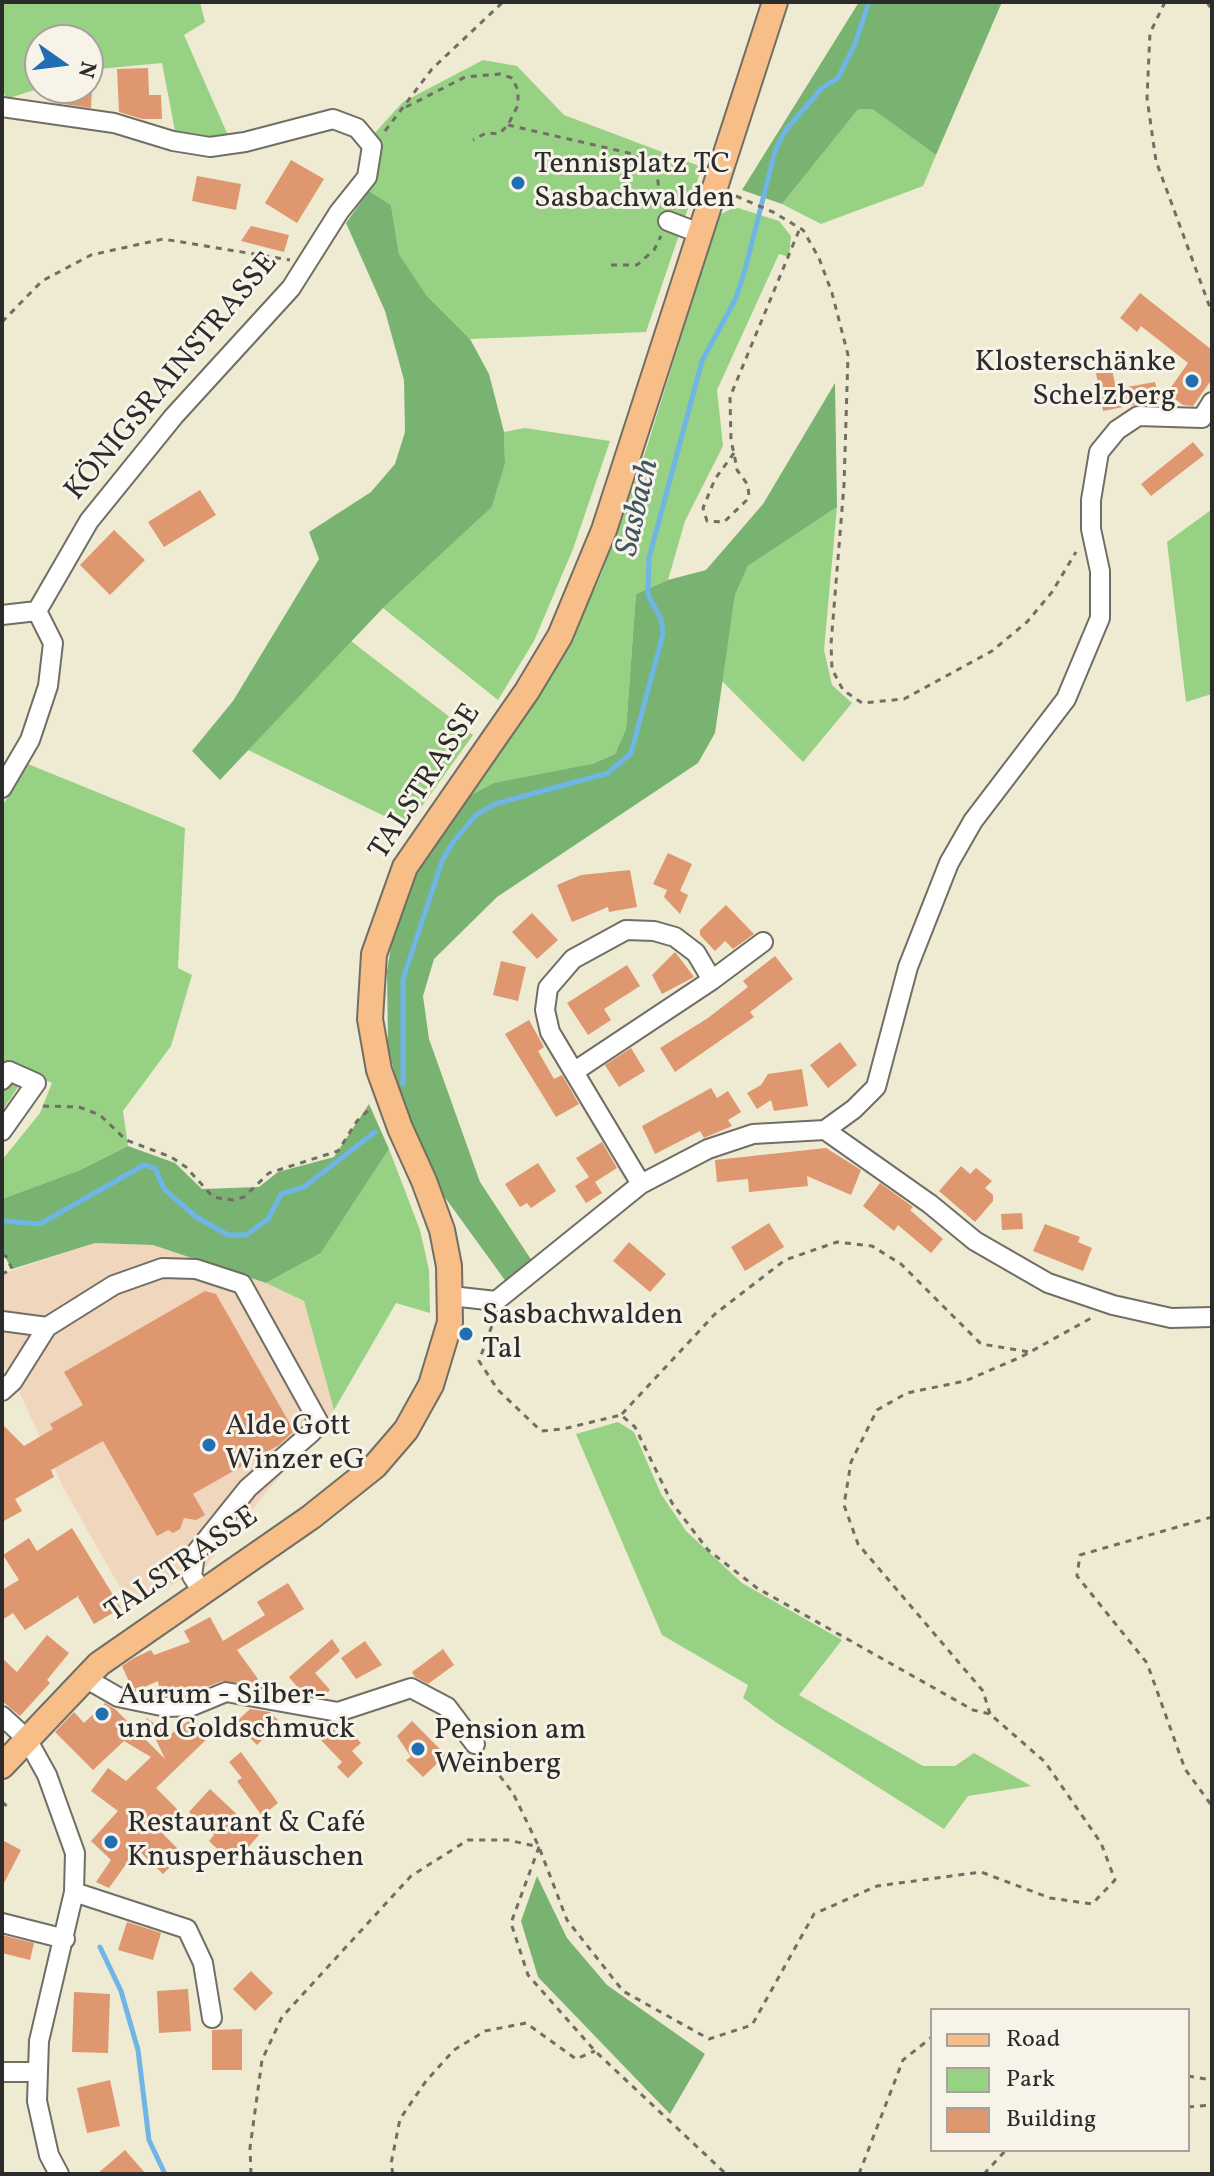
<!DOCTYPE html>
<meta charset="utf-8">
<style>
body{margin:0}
#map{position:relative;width:1214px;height:2176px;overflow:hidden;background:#efead2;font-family:Vollkorn,serif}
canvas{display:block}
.frame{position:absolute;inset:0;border:4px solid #2b2b2b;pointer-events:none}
.legend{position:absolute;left:930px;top:2008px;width:260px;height:144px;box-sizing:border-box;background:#f7f3e8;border:2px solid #a5a39c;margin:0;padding:10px 14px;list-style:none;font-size:24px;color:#2b2b2b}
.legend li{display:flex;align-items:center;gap:16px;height:40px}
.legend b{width:40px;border:2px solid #a5a39c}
.north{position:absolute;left:24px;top:24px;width:80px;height:80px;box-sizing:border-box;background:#f7f3e8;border:2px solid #a5a39c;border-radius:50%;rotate:104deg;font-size:22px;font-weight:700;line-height:32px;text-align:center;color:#2b2b2b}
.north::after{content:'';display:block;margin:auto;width:28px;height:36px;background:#1f6fb2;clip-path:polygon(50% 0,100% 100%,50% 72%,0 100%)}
</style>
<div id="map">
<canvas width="1214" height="2176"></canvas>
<div class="frame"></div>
<ul class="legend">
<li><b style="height:10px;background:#f7be87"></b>Road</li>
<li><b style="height:22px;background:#97d184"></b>Park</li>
<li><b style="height:22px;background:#de976f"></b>Building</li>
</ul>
<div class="north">N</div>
</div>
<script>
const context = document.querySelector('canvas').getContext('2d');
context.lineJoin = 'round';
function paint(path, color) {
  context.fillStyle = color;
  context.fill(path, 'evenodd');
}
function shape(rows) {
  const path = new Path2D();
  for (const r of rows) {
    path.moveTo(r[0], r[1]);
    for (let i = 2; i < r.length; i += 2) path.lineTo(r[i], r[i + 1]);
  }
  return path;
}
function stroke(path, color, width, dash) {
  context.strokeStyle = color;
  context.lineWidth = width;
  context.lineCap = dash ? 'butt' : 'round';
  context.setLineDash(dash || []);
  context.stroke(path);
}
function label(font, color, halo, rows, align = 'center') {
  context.font = font + ' Vollkorn,serif';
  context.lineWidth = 6;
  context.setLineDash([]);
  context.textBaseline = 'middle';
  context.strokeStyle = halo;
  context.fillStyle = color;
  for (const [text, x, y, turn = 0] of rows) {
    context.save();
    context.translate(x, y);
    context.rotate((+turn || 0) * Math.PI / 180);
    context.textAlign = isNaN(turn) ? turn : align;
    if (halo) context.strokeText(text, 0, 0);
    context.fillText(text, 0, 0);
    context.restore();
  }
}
const built = shape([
 [95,1243,153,1245,266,1283,304,1301,334,1410,205,1567,131,1607,63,1487,17,1387,2,1365,2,1274]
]);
const green = shape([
 [2,2,200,2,205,22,184,35,230,140,176,136,162,63,88,70,88,40,40,40,41,88,6,99,2,86],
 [483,60,517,66,564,115,702,167,646,332,470,339,427,296,399,254,391,205,369,191,380,159,372,136,403,102],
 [857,109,872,109,936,155,923,186,821,224,782,204],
 [735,207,779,221,791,236,789,257,779,254,717,390,723,446,685,521,668,580,636,594,626,729,615,754,592,764,464,799,572,637,601,575,646,450,719,215],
 [525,428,610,441,573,549,534,641,498,700,383,608,492,507,505,464,504,432],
 [837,507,824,650,832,685,852,703,803,762,722,681,735,595,748,566],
 [1211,510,1212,694,1186,702,1167,542],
 [351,641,473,735,407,827,248,750],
 [28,764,185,828,178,968,192,975,171,1046,123,1111,128,1146,80,1170,2,1199,2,1160,40,1113,52,1083,28,1072,2,1111,2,806],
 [389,1149,420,1230,429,1270,430,1313,396,1303,334,1410,304,1301,266,1283,321,1253],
 [618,1422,634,1432,661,1494,686,1531,742,1583,842,1640,799,1695,923,1766,955,1766,974,1753,1031,1786,968,1796,944,1829,777,1723,743,1698,748,1685,662,1635,576,1434]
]);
const forest = shape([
 [859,2,1002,2,936,155,872,109,858,109,782,204,742,190],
 [369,191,391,205,399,254,427,296,470,339,489,374,504,432,505,464,492,507,383,608,220,780,192,751,233,701,319,559,309,532,371,492,395,464,405,432,404,380,385,311,346,223],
 [835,383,837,507,748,566,735,595,715,733,698,763,497,897,434,959,423,996,429,1039,480,1182,532,1261,507,1283,441,1192,405,1114,388,1047,387,971,396,914,414,872,464,799,494,783,592,764,615,754,626,729,636,594,668,580,706,570,763,504],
 [369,1104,389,1149,321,1253,266,1283,153,1245,95,1243,12,1269,2,1252,2,1199,80,1170,128,1146,175,1163,202,1189,259,1187,278,1172,334,1157],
 [537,1876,567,1938,607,1985,705,2054,670,2114,538,1977,521,1921]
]);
const stream = shape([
 [403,1084,403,979,442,861,453,842,476,815,495,804,608,773,631,753,663,634,661,619,648,595,649,558,702,361,736,298,745,270,775,151,785,131,822,88,838,78,855,44,869,2],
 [2,1221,40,1224,144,1165,155,1168,164,1189,195,1216,228,1235,246,1235,268,1219,281,1194,304,1187,375,1132],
 [100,1947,121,1991,138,2050,149,2140,165,2174]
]);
const building = shape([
 [148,68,149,95,161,95,162,119,142,119,119,112,117,69],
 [56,88,92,88,91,108,56,103],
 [291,160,324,179,297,223,265,203],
 [197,176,241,184,236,210,192,201],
 [251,226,289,235,284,252,241,241],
 [1140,293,1212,350,1212,379,1193,406,1183,405,1167,393,1188,363,1141,326,1137,332,1120,318],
 [1110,359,1116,389,1155,382,1159,400,1103,411,1094,362],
 [1193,442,1204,455,1151,496,1141,484],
 [200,490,216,515,164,547,148,522],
 [114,530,145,560,110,595,80,565],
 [668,853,692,864,680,891,688,895,680,914,664,897,667,890,653,884],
 [630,870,637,907,609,912,608,907,572,922,557,885,581,875],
 [726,905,754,934,733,949,725,941,715,951,700,935,700,930],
 [532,913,558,940,537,959,512,932],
 [675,952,694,977,662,994,652,975],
 [775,956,793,979,750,1012,754,1017,675,1072,660,1048,708,1018,748,987,743,981],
 [501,961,526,967,518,1001,493,995],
 [627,965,640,986,604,1009,611,1020,588,1035,567,1003],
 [529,1020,544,1047,538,1051,554,1079,562,1075,579,1104,556,1117,505,1034],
 [840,1042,857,1065,828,1088,810,1065],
 [631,1048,645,1071,619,1087,605,1065],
 [802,1069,808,1106,774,1111,771,1100,757,1109,747,1093,761,1085,768,1074],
 [711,1088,717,1098,728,1091,741,1112,728,1120,732,1126,704,1138,700,1131,655,1154,642,1126],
 [602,1142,617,1168,595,1182,602,1193,586,1203,575,1186,589,1177,576,1158],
 [826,1148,861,1170,851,1195,807,1176,808,1186,749,1192,748,1179,717,1182,715,1160],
 [538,1163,556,1191,531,1208,527,1203,520,1207,505,1184],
 [961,1166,970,1174,976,1168,992,1181,985,1188,993,1195,993,1201,975,1222,939,1191],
 [880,1183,913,1207,910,1210,943,1239,931,1253,898,1225,894,1231,863,1206],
 [1022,1213,1023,1229,1002,1230,1001,1214],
 [769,1223,784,1247,745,1271,731,1247],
 [1045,1224,1080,1237,1078,1242,1092,1248,1083,1271,1033,1251],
 [629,1242,666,1274,650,1292,613,1261],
 [205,1291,216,1294,294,1431,279,1445,193,1494,205,1515,196,1520,184,1518,180,1529,173,1533,168,1530,157,1536,103,1441,51,1470,54,1477,15,1499,22,1511,2,1522,2,1424,24,1446,53,1429,50,1424,83,1405,64,1372],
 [72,1528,121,1608,94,1624,78,1597,80,1595,25,1630,13,1613,2,1620,2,1590,19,1580,3,1555,29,1538,37,1551],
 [288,1583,304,1609,237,1650,258,1679,251,1684,222,1681,189,1694,167,1695,160,1694,158,1681,140,1689,132,1688,122,1666,134,1658,151,1650,154,1655,190,1642,184,1631,210,1617,223,1641,265,1615,257,1602],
 [47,1635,69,1653,47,1680,50,1683,20,1716,2,1701,2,1658,17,1672],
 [332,1639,340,1651,315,1673,330,1690,322,1697,303,1694,289,1677],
 [365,1641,382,1665,356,1679,341,1658],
 [443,1649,454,1665,428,1684,415,1677,412,1672],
 [105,1703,115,1709,165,1759,146,1718,171,1734,192,1718,210,1736,156,1788,182,1814,163,1834,183,1854,163,1874,137,1849,109,1888,96,1882,111,1860,91,1841,118,1811,91,1791,108,1768,126,1781,151,1757,124,1741,93,1770,55,1732,74,1712,84,1723],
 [250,1709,270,1712,280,1722,257,1745,235,1723],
 [412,1721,446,1755,423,1777,406,1760,411,1757,397,1736],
 [329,1723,342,1723,361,1743,352,1751,363,1763,348,1778,337,1767,342,1762,316,1735],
 [241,1752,278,1803,262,1816,237,1781,242,1778,229,1762],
 [210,1789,259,1835,233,1864,209,1841,214,1835,189,1812],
 [2,1840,21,1850,2,1887],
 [127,1922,161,1933,153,1960,118,1950],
 [2,1935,34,1943,30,1960,2,1953],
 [251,1971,273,1993,255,2011,233,1989],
 [188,1989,191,2031,159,2033,157,1991],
 [74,1992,110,1994,108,2053,72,2052],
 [242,2029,242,2070,212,2070,212,2030],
 [110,2080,120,2126,87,2133,77,2088],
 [125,2150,146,2174,97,2174]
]);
const path = shape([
 [1165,2,1150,33,1147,98,1156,161,1212,313],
 [1207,2,1212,10],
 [406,107,465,77,500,74,512,78,518,90,518,105,508,125,499,134,486,133,473,140],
 [508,125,646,157,657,171,660,204],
 [385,131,432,69,503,2],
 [736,196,773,212,803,230,819,258,832,293,848,355,844,485,831,644,832,669,843,690,862,703,904,699,992,651,1027,622,1052,592,1076,552],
 [611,265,637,265,654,250,661,236],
 [2,322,42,281,91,255,163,239,290,260],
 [734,453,715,479,703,508,707,521,724,522,749,498,748,485,737,470,734,453,731,441,730,397,800,228],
 [43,1106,79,1107,100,1115,126,1140,171,1157,186,1167,213,1197,232,1200,244,1197,269,1173,338,1151,357,1121,372,1107],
 [2,1256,6,1256,12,1269,2,1274],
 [622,1414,715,1314,785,1260,837,1242,872,1246,901,1264,981,1344,1030,1352],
 [1212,1517,1080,1555,1077,1576,1147,1663,1185,1769,1212,1806],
 [990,1714,983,1691,858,1544,844,1505,851,1462,877,1410,907,1393,965,1381,1021,1357,1093,1317],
 [485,1757,513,1793,539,1847,567,1920,623,1991,709,2039,752,2025,814,1914,877,1886,981,1872,1050,1898,1092,1904,1115,1880,1101,1843,1045,1762,990,1714,973,1710,757,1588,708,1550,672,1503,635,1427,621,1415,563,1429,541,1431,498,1390,479,1361,494,1320],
 [2,1802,8,1807],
 [539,1847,511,1923,528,1975,595,2051,726,2174],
 [1188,2076,1212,2080],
 [1188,2107,1212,2105],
 [251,2174,250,2148,262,2060,282,2017,411,1876,468,1840,508,1840,539,1847],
 [393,2174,391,2164,400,2119,426,2081,454,2050,485,2031,526,2023,576,2059,595,2051],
 [859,2174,903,2060,932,2037],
 [984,2174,1006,2150]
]);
const minor = shape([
 [2,107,114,123,173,141,210,147,245,142,333,119,357,128,372,146,367,177,339,212,291,288,174,416,89,521,37,611],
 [668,221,699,233],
 [2,615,37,611],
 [2,788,30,740,48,686,53,643,37,611],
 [712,980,763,942],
 [575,1071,712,980,696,953,675,937,654,931,626,930,573,959,548,988,545,1010,550,1032,641,1184],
 [2,1080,9,1071,36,1083,2,1131],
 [825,1130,930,1204,975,1241,1048,1283,1113,1305,1171,1318,1212,1317],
 [451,1296,496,1301,641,1184,708,1149,753,1134,825,1130,854,1109,876,1087,908,967,949,863,973,821,1066,699,1100,618,1100,571,1091,529,1091,500,1099,452,1117,430,1138,416,1202,418,1212,402],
 [2,1321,47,1327],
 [2,1391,13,1381,47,1327,114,1285,162,1268,196,1269,242,1284,318,1421,312,1432,248,1488,195,1554,192,1576,202,1591],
 [85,1678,118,1697,166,1707,192,1706,226,1692,338,1712,411,1688,447,1707,475,1744],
 [2,1716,27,1739,47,1775,75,1853,74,1892,39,2041,37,2101,49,2155,59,2174],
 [74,1892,187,1929,203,1963,212,2018],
 [2,1923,65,1939],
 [2,2072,38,2072]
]);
const major = shape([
 [2,1766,99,1664,311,1517,375,1466,406,1430,431,1385,450,1322,449,1266,442,1230,424,1181,400,1128,379,1070,370,1019,374,954,405,867,527,691,560,636,604,530,775,2]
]);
const markers = [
 [518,183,8,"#1f6fb2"],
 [1192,381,8,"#1f6fb2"],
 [466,1334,8,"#1f6fb2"],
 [209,1445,8,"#1f6fb2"],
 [102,1714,8,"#1f6fb2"],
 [418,1749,8,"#1f6fb2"],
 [111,1842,8,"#1f6fb2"]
];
const poiNames = [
 ["Tennisplatz TC",534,166],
 ["Sasbachwalden",534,200],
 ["Klosterschänke",1176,364,"right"],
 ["Schelzberg",1176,398,"right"],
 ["Sasbachwalden",482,1317],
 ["Tal",482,1351],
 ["Alde Gott",225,1428],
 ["Winzer eG",225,1462],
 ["Aurum - Silber-",118,1697],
 ["und Goldschmuck",118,1731],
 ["Pension am",434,1732],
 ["Weinberg",434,1766],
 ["Restaurant & Café",127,1825],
 ["Knusperhäuschen",127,1859]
];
const streetNames = [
 ["KÖNIGSRAINSTRASSE",173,378,-50],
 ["TALSTRASSE",427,783,-57],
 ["TALSTRASSE",183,1566,-35]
];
const waterNames = [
 ["Sasbach",640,508,-77]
];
paint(built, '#f0d6bc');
paint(green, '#97d184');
paint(forest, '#79b372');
stroke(stream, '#6fb5e5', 5);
paint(building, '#de976f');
stroke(minor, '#706e65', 22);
stroke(major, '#706e65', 28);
stroke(path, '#706e65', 3, [6, 6]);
stroke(minor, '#fff', 18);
stroke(major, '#f7be87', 24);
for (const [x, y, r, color] of markers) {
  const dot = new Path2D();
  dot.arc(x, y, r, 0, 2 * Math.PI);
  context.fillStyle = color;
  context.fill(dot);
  stroke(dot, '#f7f3e8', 3);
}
label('30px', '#2b2b2b', '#f7f3e8', poiNames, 'left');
label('30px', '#2b2b2b', '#f7f3e8', streetNames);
label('italic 32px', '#3f5463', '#f7f3e8', waterNames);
</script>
